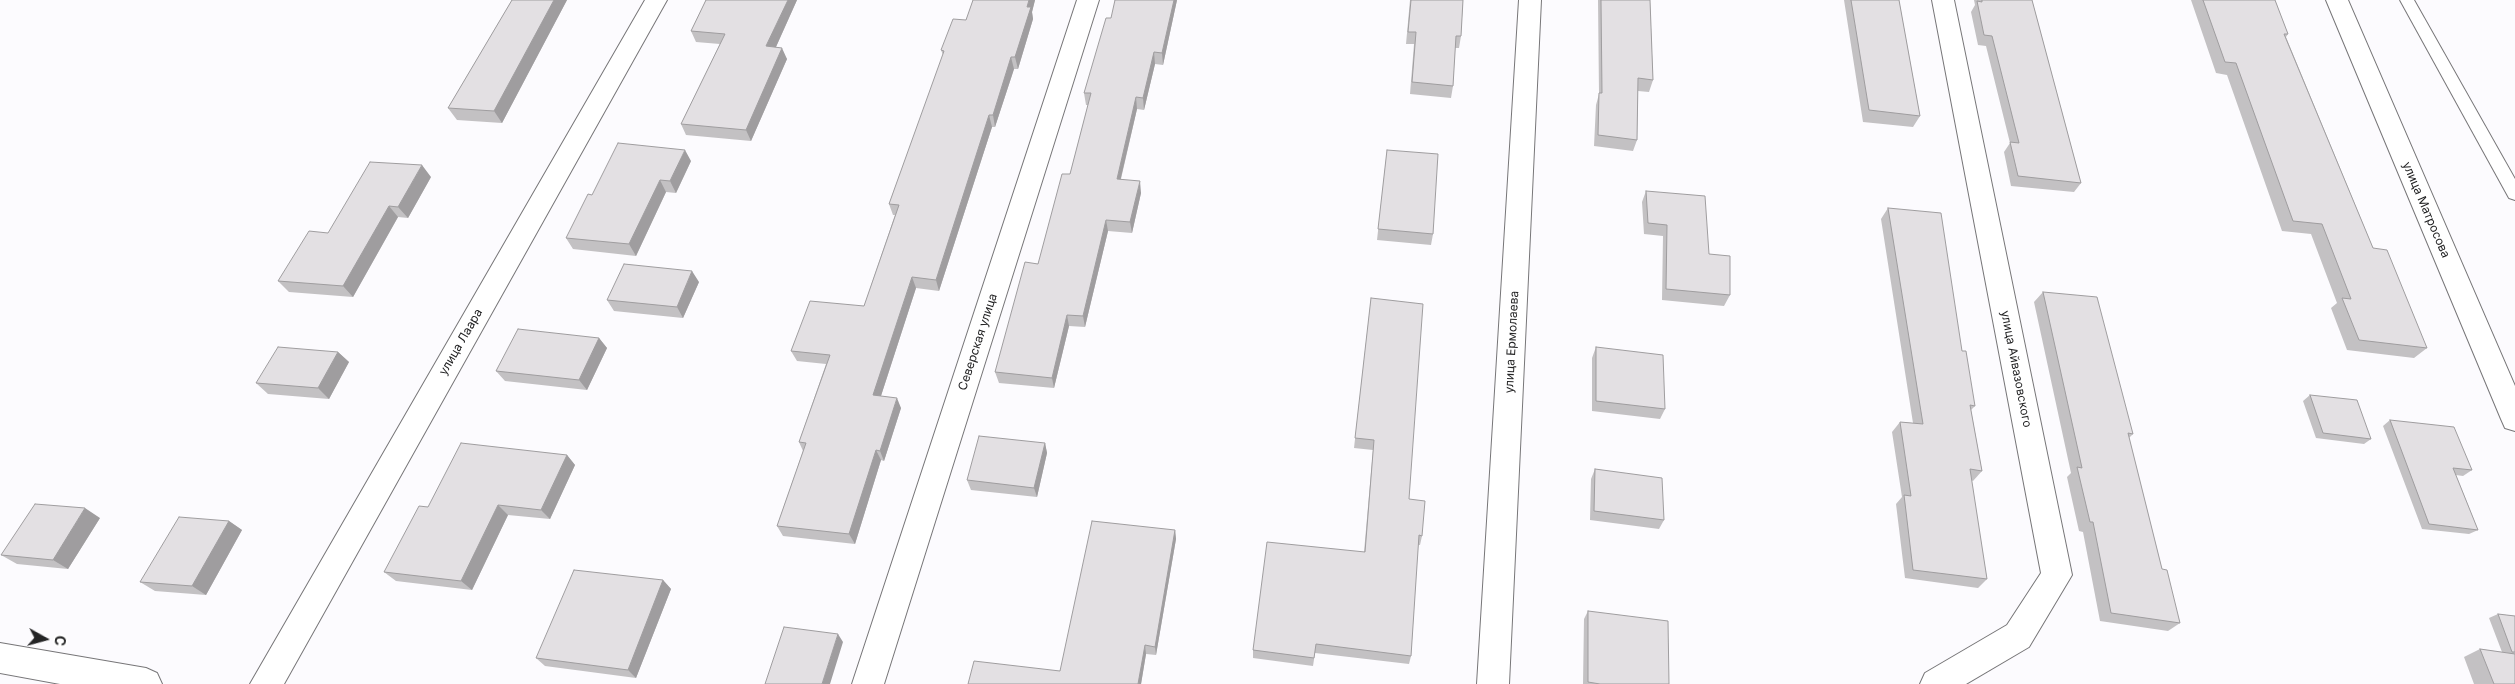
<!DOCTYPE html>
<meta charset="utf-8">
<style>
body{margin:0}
#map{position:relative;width:2515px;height:684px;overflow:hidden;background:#fcfbfe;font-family:Inter,sans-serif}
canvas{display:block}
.north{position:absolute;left:20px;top:614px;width:50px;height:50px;-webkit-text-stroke:4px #fff;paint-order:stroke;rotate:97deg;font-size:14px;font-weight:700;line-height:20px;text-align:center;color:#242425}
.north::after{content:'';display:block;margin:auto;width:18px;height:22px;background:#242425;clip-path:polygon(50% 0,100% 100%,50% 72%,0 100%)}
</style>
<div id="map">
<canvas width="2515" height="684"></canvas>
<div class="north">С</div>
</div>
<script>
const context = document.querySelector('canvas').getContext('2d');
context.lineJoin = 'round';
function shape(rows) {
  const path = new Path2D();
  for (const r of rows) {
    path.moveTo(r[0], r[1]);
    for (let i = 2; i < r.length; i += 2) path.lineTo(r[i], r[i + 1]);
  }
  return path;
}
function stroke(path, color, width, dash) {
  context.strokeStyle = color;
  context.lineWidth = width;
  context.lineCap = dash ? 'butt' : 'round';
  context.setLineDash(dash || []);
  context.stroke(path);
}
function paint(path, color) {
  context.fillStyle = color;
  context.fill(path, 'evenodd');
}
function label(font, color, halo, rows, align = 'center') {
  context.font = font + ' Inter,sans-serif';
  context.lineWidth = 5;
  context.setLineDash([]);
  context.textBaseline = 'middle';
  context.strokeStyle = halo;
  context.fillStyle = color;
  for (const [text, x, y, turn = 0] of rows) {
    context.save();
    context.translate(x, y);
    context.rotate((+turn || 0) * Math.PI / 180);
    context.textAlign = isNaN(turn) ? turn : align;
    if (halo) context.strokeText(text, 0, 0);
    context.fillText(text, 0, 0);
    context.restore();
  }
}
const service = shape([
 [2400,0,2414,0,2515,179,2515,200,2509,198,2400,0]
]);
const minor = shape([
 [645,0,667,0,284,684,250,684,645,0],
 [1077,0,1099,0,884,684,852,684,1077,0],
 [1519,0,1541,0,1509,684,1477,684,1519,0],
 [1932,0,1954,0,2072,575,2029,647,1966,684,1920,684,1925,673,2007,625,2041,573,1932,0],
 [2326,0,2348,0,2515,386,2515,431,2505,428,2501,419,2326,0],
 [0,643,146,668,157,673,162,684,60,684,0,673,0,643]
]);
const wall = shape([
 [512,0,567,0,502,123,457,120,448,108],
 [706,0,797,0,776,47,787,59,751,141,686,135,681,124,720,44,696,42,691,31],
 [973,0,1035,0,1032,12,1033,19,1018,69,1014,69,995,127,992,127,939,291,916,288,881,396,901,408,884,461,881,460,855,544,783,536,777,526,803,451,799,442,826,364,797,361,791,351,864,306,895,215,893,215,889,204,943,55,941,50,966,20],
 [1177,0,1163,65,1155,64,1144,110,1137,109,1121,179,1141,193,1132,233,1108,231,1085,327,1069,326,1054,388,999,383,995,372,1038,264,1070,174,1088,105,1086,105,1084,93,1111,18],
 [1410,0,1463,0,1461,36,1459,48,1455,48,1453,86,1451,98,1410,94,1414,44,1406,44],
 [1598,0,1650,0,1653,80,1649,92,1638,91,1637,140,1633,151,1594,146,1596,105,1599,94],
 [1844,0,1899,0,1920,116,1913,127,1863,122],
 [1974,0,2032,0,2081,183,2074,192,2011,186,2004,152,2010,143,1986,46,1978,45,1971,12,1975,5],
 [2191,0,2275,0,2288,34,2286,37,2373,248,2427,348,2414,358,2347,350,2331,308,2337,303,2311,234,2282,231,2227,75,2216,73],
 [1387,150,1433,234,1431,245,1377,240],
 [691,161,676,193,666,192,636,256,573,249,566,238,592,195],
 [431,177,408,218,398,217,353,297,289,292,278,281,328,233],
 [1646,191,1709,254,1730,295,1724,306,1662,300,1663,236,1644,234,1642,202],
 [1888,208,1962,351,1975,406,1971,410,1982,471,1973,481,1971,480,1987,579,1978,588,1905,578,1896,504,1902,497,1892,432,1900,422,1913,423,1881,219],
 [699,282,683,318,614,311,607,300],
 [2043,292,2133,434,2129,438,2162,569,2180,623,2168,631,2100,621,2083,532,2079,531,2067,477,2071,473,2034,302],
 [1371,298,1409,499,1422,536,1420,545,1418,545,1411,656,1409,664,1315,653,1313,666,1253,658,1253,650,1364,552,1373,450,1354,448],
 [599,338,607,348,587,390,505,381,496,371],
 [1596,347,1665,409,1660,419,1592,411,1592,358],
 [338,352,349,362,329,399,268,394,256,383],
 [2310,395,2371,439,2364,444,2316,438,2303,401],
 [2390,420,2472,470,2463,476,2456,475,2478,530,2469,534,2422,529,2383,426],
 [1045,443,1047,453,1037,497,971,490,967,480],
 [567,455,575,465,550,519,508,515,472,590,396,581,384,572,428,507],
 [1595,469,1664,520,1659,529,1590,520,1591,479],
 [100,518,68,569,17,564,1,555],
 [229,521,242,530,206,595,155,591,140,582],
 [1175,530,1176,539,1156,655,1146,654,1141,684,968,684,1060,671],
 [663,580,671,589,636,678,545,666,536,658],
 [1588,611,1669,684,1583,684,1584,619],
 [2498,614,2515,616,2515,684,2474,684,2464,657,2480,649,2502,652,2489,618]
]);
const shadedWall = shape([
 [554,0,567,0,502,123,494,111],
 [788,0,797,0,771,58,766,46],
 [1029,0,1035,0,1032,12,1033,19,1018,69,1015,57],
 [1174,0,1177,0,1163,65,1162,53],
 [782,48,787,59,751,141,746,130],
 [1154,52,1155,64,1144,110,1143,98],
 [1011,57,1014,69,995,127,993,115],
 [1136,97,1137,109,1118,190,1117,179],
 [989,115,992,127,939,291,936,280],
 [685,150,691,161,676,193,670,181],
 [422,165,431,177,408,218,398,207],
 [660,180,666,192,636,256,629,244],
 [1140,181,1141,193,1132,233,1130,222],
 [389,206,398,217,353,297,343,286],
 [1106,220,1108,231,1085,327,1083,316],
 [692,271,699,282,683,318,677,307],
 [912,277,916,288,878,405,873,395],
 [1067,315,1069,326,1054,388,1052,378],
 [599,338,607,348,587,390,579,380],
 [338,352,349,362,329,399,318,388],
 [897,398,901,408,884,461,880,451],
 [1045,443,1047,453,1037,497,1034,488],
 [876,450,881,460,855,544,849,534],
 [567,455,575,465,550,519,541,510],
 [498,505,508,515,472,590,461,581],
 [85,508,100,518,68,569,53,560],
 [229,521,242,530,206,595,192,586],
 [1175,530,1176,539,1156,655,1155,647],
 [663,580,671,589,636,678,628,670],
 [838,634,843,642,830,684,822,684],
 [1145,645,1146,654,1141,684,1138,684]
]);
const building = shape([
 [512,0,554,0,494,111,448,108,512,0],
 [706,0,788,0,766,46,782,48,746,130,681,124,725,34,691,31,706,0],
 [973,0,1029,0,1027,7,1031,7,1015,57,1011,57,993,115,989,115,936,280,912,277,873,395,897,398,880,451,876,450,849,534,777,526,806,443,799,442,830,355,791,351,810,301,864,306,899,205,889,204,944,51,941,50,953,19,966,20,973,0],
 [1115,0,1174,0,1162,53,1154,52,1143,98,1136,97,1117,179,1140,181,1130,222,1106,220,1083,316,1067,315,1052,378,995,372,1025,262,1038,264,1062,174,1070,174,1091,93,1084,93,1106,18,1111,18,1115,0],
 [1411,0,1463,0,1461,36,1456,36,1453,86,1412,82,1416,32,1408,32,1411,0],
 [1601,0,1650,0,1653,80,1638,78,1637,140,1598,135,1599,93,1602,93,1601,0],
 [1851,0,1899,0,1920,116,1869,110,1851,0],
 [1982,0,2032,0,2081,183,2018,176,2010,142,2019,143,1992,36,1984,35,1977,1,1982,2,1982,0],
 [2203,0,2275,0,2288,34,2284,34,2373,248,2387,250,2427,348,2359,340,2342,298,2351,299,2322,224,2293,221,2236,63,2225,62,2203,0],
 [618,143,685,150,670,181,660,180,629,244,566,238,588,194,592,195,618,143],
 [1387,150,1438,154,1433,234,1378,229,1387,150],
 [370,162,422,165,398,207,389,206,343,286,278,281,309,231,328,233,370,162],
 [1646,191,1705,196,1709,254,1730,256,1730,295,1666,289,1667,225,1648,223,1646,191],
 [1888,208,1941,213,1962,351,1966,351,1975,406,1970,405,1982,471,1970,469,1987,579,1913,570,1904,495,1911,496,1900,422,1923,424,1888,208],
 [624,264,692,271,677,307,607,300,624,264],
 [2043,292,2097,297,2133,434,2128,433,2162,569,2167,570,2180,623,2111,613,2093,522,2090,522,2077,467,2082,468,2043,292],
 [1371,298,1423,304,1409,499,1425,501,1422,536,1419,535,1411,656,1316,644,1314,658,1253,650,1267,542,1365,552,1374,440,1355,438,1371,298],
 [518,329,599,338,579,380,496,371,518,329],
 [278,347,338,352,318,388,256,383,278,347],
 [1596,347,1663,355,1665,409,1596,401,1596,347],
 [2310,395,2357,400,2371,439,2323,433,2310,395],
 [2390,420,2454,427,2472,470,2453,468,2478,530,2429,524,2390,420],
 [979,436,1045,443,1034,488,967,480,979,436],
 [461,443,567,455,541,510,498,505,461,581,384,572,419,506,428,507,461,443],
 [1595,469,1662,478,1664,520,1594,511,1595,469],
 [35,504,85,508,53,560,1,555,35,504],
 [179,517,229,521,192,586,140,582,179,517],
 [1092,521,1175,530,1155,647,1145,645,1138,684,968,684,974,661,1060,671,1092,521],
 [574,570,663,580,628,670,536,658,574,570],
 [1588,611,1668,621,1669,684,1600,684,1588,682,1588,611],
 [2498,614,2515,616,2515,652,2512,652,2498,614],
 [784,627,838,634,822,684,765,684,784,627],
 [2480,649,2515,654,2515,684,2494,684,2480,649]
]);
const streetNames = [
 ["улица Матросова",2426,210,67],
 ["улица Лаара",461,342,-60],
 ["Северская улица",978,342,-72],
 ["улица Ермолаева",1512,342,-87],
 ["улица Айвазовского",2016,369,79]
];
stroke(service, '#777678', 2);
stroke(minor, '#777678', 2);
paint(service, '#fff');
paint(minor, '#fff');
paint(wall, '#c3c1c3');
paint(shadedWall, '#9f9d9f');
paint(building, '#e3e0e3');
stroke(building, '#9f9d9f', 1);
label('12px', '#242425', '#fff', streetNames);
</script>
